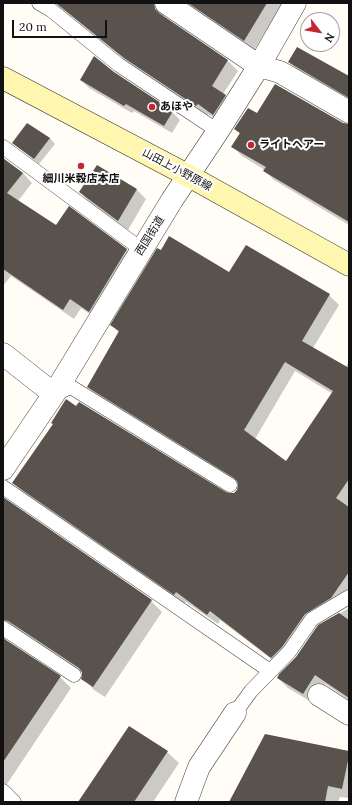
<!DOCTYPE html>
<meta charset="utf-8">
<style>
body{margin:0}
#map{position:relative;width:352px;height:805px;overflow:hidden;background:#fffdf5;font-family:Lora,serif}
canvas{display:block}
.frame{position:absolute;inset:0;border:4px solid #111;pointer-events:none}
.north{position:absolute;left:300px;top:12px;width:40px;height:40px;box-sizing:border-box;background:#fff;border:1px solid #a0a0a0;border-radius:50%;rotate:121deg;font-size:11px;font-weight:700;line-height:16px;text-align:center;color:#111}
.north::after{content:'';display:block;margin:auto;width:14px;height:18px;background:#c4262e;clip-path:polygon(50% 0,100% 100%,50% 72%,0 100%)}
.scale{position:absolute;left:12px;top:20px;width:95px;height:18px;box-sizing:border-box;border:2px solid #111;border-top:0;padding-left:5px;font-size:12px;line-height:14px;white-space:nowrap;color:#111;-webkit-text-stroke:3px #fff;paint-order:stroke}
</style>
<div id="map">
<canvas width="352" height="805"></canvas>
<div class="frame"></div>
<div class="north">N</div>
<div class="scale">20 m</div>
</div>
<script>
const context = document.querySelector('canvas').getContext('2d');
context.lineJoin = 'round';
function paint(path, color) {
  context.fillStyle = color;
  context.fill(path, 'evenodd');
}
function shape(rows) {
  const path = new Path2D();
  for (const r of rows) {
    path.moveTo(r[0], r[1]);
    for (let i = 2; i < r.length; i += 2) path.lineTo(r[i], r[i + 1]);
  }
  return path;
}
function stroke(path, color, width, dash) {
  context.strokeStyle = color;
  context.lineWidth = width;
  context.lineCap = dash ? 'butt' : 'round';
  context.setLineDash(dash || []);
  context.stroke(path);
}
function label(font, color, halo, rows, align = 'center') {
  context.font = font + ' Lora,"Noto Sans JP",serif';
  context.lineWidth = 4;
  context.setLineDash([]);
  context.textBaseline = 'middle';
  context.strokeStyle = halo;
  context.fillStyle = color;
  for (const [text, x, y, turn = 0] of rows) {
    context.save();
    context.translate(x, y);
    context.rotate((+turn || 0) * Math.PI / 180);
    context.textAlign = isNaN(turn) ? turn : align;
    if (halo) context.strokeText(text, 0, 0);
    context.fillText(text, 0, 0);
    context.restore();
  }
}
const shadow = shape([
 [35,3,169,3,163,12,164,18,228,61,238,71,223,94,236,106,224,124,208,114,207,116,135,68,67,13,54,5],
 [185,3,290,3,277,13,254,50],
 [289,62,349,77,349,101,299,71],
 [81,80,172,112,180,120,172,133,134,111,132,113,89,88],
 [257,115,343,124,349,125,349,225,274,180,265,171,265,170,242,156,233,147,240,134,235,129],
 [28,124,50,138,55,144,39,164,19,148,13,143],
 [3,159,23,173,32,183,18,201,56,227,69,208,127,250,136,260,100,321,81,308,74,319,11,276,3,286],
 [136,189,146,199,128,230,89,202,80,192],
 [230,274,329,295,339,305,313,348,345,368,349,362,349,503,347,507,349,508,349,603,317,622,282,667,220,620,218,624,186,602,184,604,23,492,13,482,234,494,238,490,239,483,98,397,88,387,119,333,112,325],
 [295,371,333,394,286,462,255,439],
 [3,499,151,601,162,612,105,697,94,690,83,678,83,673,20,632,7,635,5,640,60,677,71,688,3,790],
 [349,608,349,700,325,684,313,703,288,688,278,678,297,658,319,626],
 [167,752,179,763,153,802,79,802],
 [349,752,349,798,340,797,338,802,230,802]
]);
const building = shape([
 [56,3,154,3,155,9,159,13,228,60,212,86,226,95,213,115,198,104,196,106,124,58],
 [188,3,267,3,244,41],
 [297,47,349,76,349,98,288,62],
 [94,56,114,72,173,111,164,126,126,104,124,106,80,80],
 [275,84,343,123,349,124,349,222,263,171,266,167,231,147,240,133,234,129,248,108,257,113],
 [27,123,50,138,34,159,12,143],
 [3,158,23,173,7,193,56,225,69,206,127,249,89,312,70,299,63,310,3,269],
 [97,165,137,189,118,221,79,192],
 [169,236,229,272,246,245,330,294,302,341,349,368,349,479,336,498,349,507,349,572,331,598,305,614,282,647,271,658,210,611,207,615,176,592,174,595,12,483,53,424,51,423,66,399,76,406,79,402,226,492,230,493,234,493,237,490,238,485,237,481,234,478,87,387,119,331,110,325,157,248,161,250],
 [285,362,333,391,286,461,244,430],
 [3,497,152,600,93,687,81,679,82,675,82,672,79,668,8,621,3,620],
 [339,613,349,620,349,698,315,675,303,694,277,678,279,674,296,657,318,625],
 [3,638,61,676,3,762],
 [129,726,168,751,134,802,78,802],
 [265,734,349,751,349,756,342,789,328,786,325,802,229,802]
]);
const lane = shape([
 [39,3,51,10,119,65,218,131],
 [3,147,141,249],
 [54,394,71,387,230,485],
 [3,487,270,671],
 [3,628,74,675],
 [235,713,251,691,289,652,312,619,349,597],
 [3,791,14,802]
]);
const street = shape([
 [166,3,259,66,280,72,349,112],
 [3,354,54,394],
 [3,469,54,394,172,200,218,131,259,66,295,3],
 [319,695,349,714],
 [186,802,199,767,235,713]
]);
const secondary = shape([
 [3,78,189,176,349,265]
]);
const markers = [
 [152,107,4,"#c4262e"],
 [251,145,4,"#c4262e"],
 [81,166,4,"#c4262e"]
];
const poiNames = [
 ["あほや",160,107],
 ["ライトヘアー",259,145],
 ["細川米穀店本店",81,179,"center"]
];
const streetNames = [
 ["山田上小野原線",177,170,28],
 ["西国街道",150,236,-58]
];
paint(shadow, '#0003');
paint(building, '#5a524d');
stroke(lane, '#444', 15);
stroke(street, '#444', 23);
stroke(secondary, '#333', 23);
stroke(lane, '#fff', 14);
stroke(street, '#fff', 22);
stroke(secondary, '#fff6b0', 22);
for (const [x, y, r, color] of markers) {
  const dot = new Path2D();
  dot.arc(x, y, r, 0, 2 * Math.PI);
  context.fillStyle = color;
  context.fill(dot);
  stroke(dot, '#fff', 1.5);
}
label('bold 11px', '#111', '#fff', poiNames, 'left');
label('11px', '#111', '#fff', streetNames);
</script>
